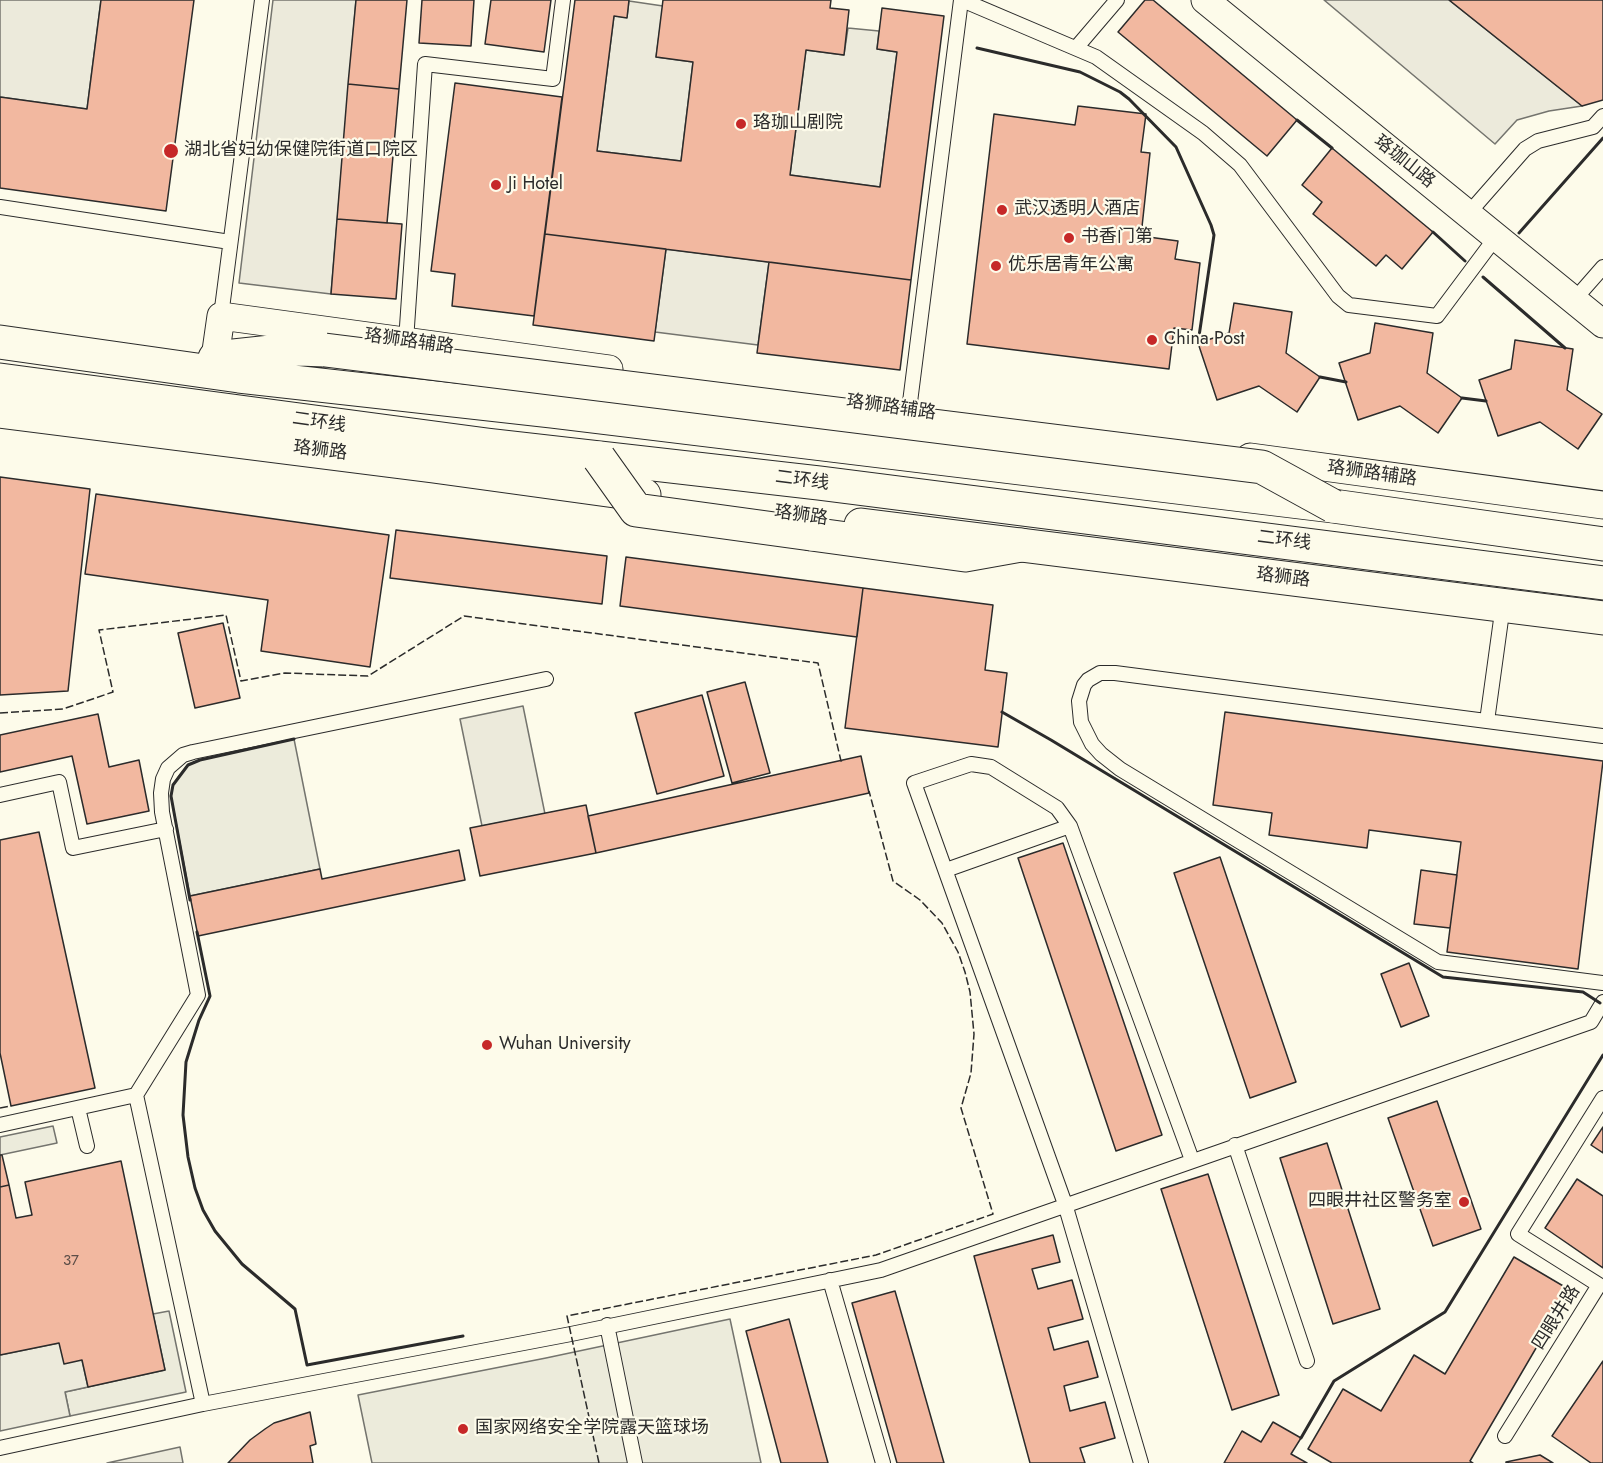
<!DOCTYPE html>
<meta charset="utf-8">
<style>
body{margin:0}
canvas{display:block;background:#fdfbea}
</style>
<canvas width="1603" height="1463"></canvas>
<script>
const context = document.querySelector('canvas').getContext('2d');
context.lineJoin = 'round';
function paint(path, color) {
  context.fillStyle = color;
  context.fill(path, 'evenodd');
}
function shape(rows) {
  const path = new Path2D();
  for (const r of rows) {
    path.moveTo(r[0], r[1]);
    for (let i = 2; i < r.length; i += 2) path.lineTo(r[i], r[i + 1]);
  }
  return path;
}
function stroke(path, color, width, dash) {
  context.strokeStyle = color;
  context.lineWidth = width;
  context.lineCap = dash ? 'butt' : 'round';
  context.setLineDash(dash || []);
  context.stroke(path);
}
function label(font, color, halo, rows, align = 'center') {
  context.font = font + ' Jost,"Noto Sans SC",sans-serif';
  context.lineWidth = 4.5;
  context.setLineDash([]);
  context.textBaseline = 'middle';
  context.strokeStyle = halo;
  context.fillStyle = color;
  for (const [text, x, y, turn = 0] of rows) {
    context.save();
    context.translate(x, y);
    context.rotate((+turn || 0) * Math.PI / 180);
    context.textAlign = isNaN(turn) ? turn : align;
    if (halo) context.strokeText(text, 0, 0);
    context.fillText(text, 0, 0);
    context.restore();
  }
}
const green = shape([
 [294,739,320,869,190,896,171,796,173,785,179,776,188,765,200,760,294,739],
 [53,1126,57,1143,0,1155,0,1137,53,1126],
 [169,1311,186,1392,70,1416,65,1392,165,1370,153,1314,169,1311],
 [730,1319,761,1463,372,1463,358,1395,546,1358,730,1319]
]);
const parking = shape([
 [0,0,101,0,87,109,0,97,0,0],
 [273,0,356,0,331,294,239,283,273,0],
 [1324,0,1449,0,1582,106,1549,111,1517,120,1495,144,1324,0],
 [629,1,663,6,656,57,693,62,681,161,597,151,614,16,627,17,629,1],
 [848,28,879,31,877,49,897,52,880,187,790,175,806,50,844,55,848,28],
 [666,249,769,262,758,345,655,332,666,249],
 [523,706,545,814,482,826,460,719,523,706],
 [59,1343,82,1360,88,1387,65,1392,70,1416,0,1431,0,1355,59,1343],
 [180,1447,183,1463,107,1463,180,1447]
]);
const building = shape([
 [101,0,194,0,166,211,0,188,0,97,87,109,101,0],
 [356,0,407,0,399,89,348,84,356,0],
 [422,0,474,0,471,46,419,43,422,0],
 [491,0,551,0,544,52,485,44,491,0],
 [575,0,629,0,627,18,614,16,597,151,681,161,693,62,656,57,663,0,831,0,830,8,849,10,844,55,806,50,790,175,880,187,897,52,877,49,882,8,944,16,911,280,545,234,575,0],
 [1145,0,1153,0,1297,120,1267,156,1118,32,1145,0],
 [1449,0,1603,0,1603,100,1582,106,1449,0],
 [455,83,562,97,534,316,452,306,455,274,431,271,455,83],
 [348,84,399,89,387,223,337,219,348,84],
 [1078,106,1146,114,1141,152,1150,153,1141,236,1178,241,1175,259,1200,263,1192,330,1174,328,1169,369,967,344,994,114,1075,125,1078,106],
 [1332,148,1433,232,1402,269,1386,255,1376,266,1313,214,1322,202,1302,185,1332,148],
 [337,219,402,224,396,299,331,294,337,219],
 [545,234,666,249,654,341,533,325,545,234],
 [769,262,911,280,900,370,757,353,769,262],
 [1234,303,1292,312,1286,353,1320,377,1297,412,1259,386,1217,400,1198,343,1229,333,1234,303],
 [1375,323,1433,333,1427,373,1462,398,1438,433,1400,406,1358,420,1339,363,1370,353,1375,323],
 [1515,340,1573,349,1567,390,1602,414,1578,449,1540,422,1498,436,1479,380,1511,369,1515,340],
 [0,477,90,489,68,691,0,695,0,477],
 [96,494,389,535,370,667,261,651,268,600,85,574,96,494],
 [396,530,607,556,602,604,390,578,396,530],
 [626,557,863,588,857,637,620,606,626,557],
 [863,588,993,605,985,670,1007,673,998,747,845,728,863,588],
 [223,623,240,698,195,708,178,633,223,623],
 [745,682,770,773,732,783,707,692,745,682],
 [702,695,724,776,657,794,635,713,702,695],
 [1225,712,1603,761,1578,969,1447,952,1461,842,1369,830,1367,848,1269,835,1272,813,1213,805,1225,712],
 [98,714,109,767,139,760,149,811,87,824,72,756,0,772,0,735,98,714],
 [861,756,869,793,596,853,588,816,861,756],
 [586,805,596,853,480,876,470,828,586,805],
 [39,832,95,1088,11,1106,0,1053,0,840,39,832],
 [1063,843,1162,1135,1116,1151,1018,858,1063,843],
 [459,850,465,880,198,936,190,896,320,869,322,879,459,850],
 [1220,857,1296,1082,1250,1098,1174,873,1220,857],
 [1421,870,1457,875,1450,928,1414,924,1421,870],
 [1409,963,1429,1016,1401,1027,1381,974,1409,963],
 [1437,1101,1481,1229,1433,1246,1388,1118,1437,1101],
 [1603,1127,1603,1153,1591,1145,1603,1127],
 [1327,1143,1380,1309,1333,1324,1280,1158,1327,1143],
 [0,1155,2,1155,9,1185,0,1187,0,1155],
 [121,1161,165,1370,88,1387,82,1360,64,1364,59,1343,0,1355,0,1187,9,1185,16,1218,32,1215,25,1182,121,1161],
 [1208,1174,1279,1395,1232,1410,1161,1189,1208,1174],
 [1577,1179,1603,1196,1603,1268,1545,1228,1577,1179],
 [1053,1235,1060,1262,1032,1269,1038,1289,1072,1280,1083,1319,1048,1328,1054,1350,1088,1341,1098,1377,1064,1386,1070,1411,1105,1402,1115,1438,1080,1448,1085,1463,1030,1463,974,1256,1053,1235],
 [1514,1257,1570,1290,1470,1461,1473,1463,1332,1463,1308,1449,1343,1389,1381,1411,1414,1355,1445,1374,1514,1257],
 [895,1291,944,1463,897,1463,852,1303,895,1291],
 [789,1319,828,1463,781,1463,746,1331,789,1319],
 [1603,1361,1603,1463,1591,1463,1552,1436,1603,1361],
 [310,1412,316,1444,310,1446,313,1463,228,1463,250,1440,265,1429,274,1423,310,1412],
 [1273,1422,1301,1438,1291,1454,1307,1463,1224,1463,1242,1431,1261,1442,1273,1422],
 [1540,1455,1553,1463,1506,1463,1506,1462,1540,1455]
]);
const service = shape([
 [962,0,1096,57,1203,133,1240,165,1338,296,1349,305,1437,316,1496,237],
 [1076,48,1117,0],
 [0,207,230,242],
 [1468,214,1525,149,1538,141,1593,127,1603,116],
 [1575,299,1603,267],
 [221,316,262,0],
 [406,341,425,64,553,79,563,0],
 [909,410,961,0],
 [1487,721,1503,605],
 [1603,736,1115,673,1100,673,1088,680,1084,685,1079,701,1081,722,1092,744,1101,754,1120,769,1438,962,1603,983],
 [0,795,59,782,73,848,166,829],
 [946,870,1070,826],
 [78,1108,87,1146],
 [0,1125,136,1095],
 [1235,1145,1307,1361],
 [830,1280,883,1463],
 [607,1325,635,1463],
 [203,1404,136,1095,198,995,162,812,161,793,163,779,168,768,183,755,193,752,546,679],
 [1505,1436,1599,1285,1518,1234,1603,1098],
 [0,1448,203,1404,571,1334,881,1270,1591,1022,1603,1002],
 [1141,1463,1065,1204,914,783,971,764,991,767,1057,808,1070,826,1192,1160]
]);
const minor = shape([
 [1205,0,1603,324],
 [215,358,221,316,609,369],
 [1250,457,1603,505]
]);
const primary = shape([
 [0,411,433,466,644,495],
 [861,525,1603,618]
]);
const trunk = shape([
 [0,342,239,376,552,411,1333,506,1603,544],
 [215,358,299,349,325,350],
 [0,380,487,445,819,483,1603,583],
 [811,534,965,555,1021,545]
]);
const trunkBridge = shape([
 [325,350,1262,467,1333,506],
 [599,458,636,510,811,534]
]);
const fence = shape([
 [0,713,63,709,113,692,99,630,226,615,241,681,285,673,368,676,464,616,818,663,841,761,844,760],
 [0,1108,11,1106],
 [599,1463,567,1316,876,1255,993,1214,961,1108,971,1073,974,1034,970,992,965,972,958,952,942,923,920,900,893,881,869,791]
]);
const wall = shape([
 [977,48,1080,72,1120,92,1129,99,1176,147,1211,225,1214,235,1198,343],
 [1297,120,1332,148],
 [1433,232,1465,261],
 [1519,233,1603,138],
 [1483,277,1565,348],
 [1320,377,1346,382],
 [1462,398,1486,401],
 [1002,712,1051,740,1443,977,1583,992,1600,1003],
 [190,900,171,796,173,785,188,765,200,760,294,739],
 [197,932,210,996,199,1020,186,1062,183,1115,188,1157,195,1188,203,1210,215,1231,242,1264,295,1309,307,1365,463,1336],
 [1301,1438,1334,1381,1445,1312,1603,1055]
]);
const markers = [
 [741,124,6,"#c62828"],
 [171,151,8,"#c62828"],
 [496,185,6,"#c62828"],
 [1002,210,6,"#c62828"],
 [1069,238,6,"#c62828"],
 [996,266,6,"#c62828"],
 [1152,340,6,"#c62828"],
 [487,1045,6,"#c62828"],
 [1464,1202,6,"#c62828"],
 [463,1429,6,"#c62828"]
];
const numberNames = [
 ["37",71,1261]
];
const poiNames = [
 ["珞珈山剧院",753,124],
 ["湖北省妇幼保健院街道口院区",184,151],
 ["Ji Hotel",508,185],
 ["武汉透明人酒店",1014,210],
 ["书香门第",1081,238],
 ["优乐居青年公寓",1008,266],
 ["China Post",1164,340],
 ["Wuhan University",499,1045],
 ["四眼井社区警务室",1452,1202,"right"],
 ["国家网络安全学院露天篮球场",475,1429]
];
const streetNames = [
 ["珞珈山路",1404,162,39],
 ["珞狮路辅路",409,342,8],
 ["珞狮路辅路",891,408,8],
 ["二环线",319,423,8],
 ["珞狮路",320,451,7],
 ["珞狮路辅路",1372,474,8],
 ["二环线",802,481,7],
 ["珞狮路",801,516,8],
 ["二环线",1284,541,7],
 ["珞狮路",1283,578,7],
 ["四眼井路",1557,1318,-58]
];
paint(green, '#ecebdb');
stroke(green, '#74746e', 1.5);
paint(parking, '#eceadb');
stroke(parking, '#74746e', 1.5);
paint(building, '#f2b8a0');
stroke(building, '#2b2b2b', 1.5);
stroke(service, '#2b2b2b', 16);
stroke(minor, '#2b2b2b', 29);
stroke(primary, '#2b2b2b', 35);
stroke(trunk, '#2b2b2b', 35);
stroke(service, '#fdfbea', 14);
stroke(minor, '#fdfbea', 27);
stroke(primary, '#fdfbea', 33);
stroke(trunk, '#fdfbea', 33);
stroke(trunkBridge, '#2b2b2b', 35, []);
stroke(trunkBridge, '#fdfbea', 33);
stroke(fence, '#2b2b2b', 1.5, [8, 3]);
stroke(wall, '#2b2b2b', 3);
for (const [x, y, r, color] of markers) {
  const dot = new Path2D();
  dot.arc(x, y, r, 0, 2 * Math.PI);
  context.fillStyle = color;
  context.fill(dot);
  stroke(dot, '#fdfbea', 2);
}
label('15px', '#5d4e48', null, numberNames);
label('18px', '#2b2b2b', '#fdfbea', poiNames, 'left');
label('18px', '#2b2b2b', '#fdfbea', streetNames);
</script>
